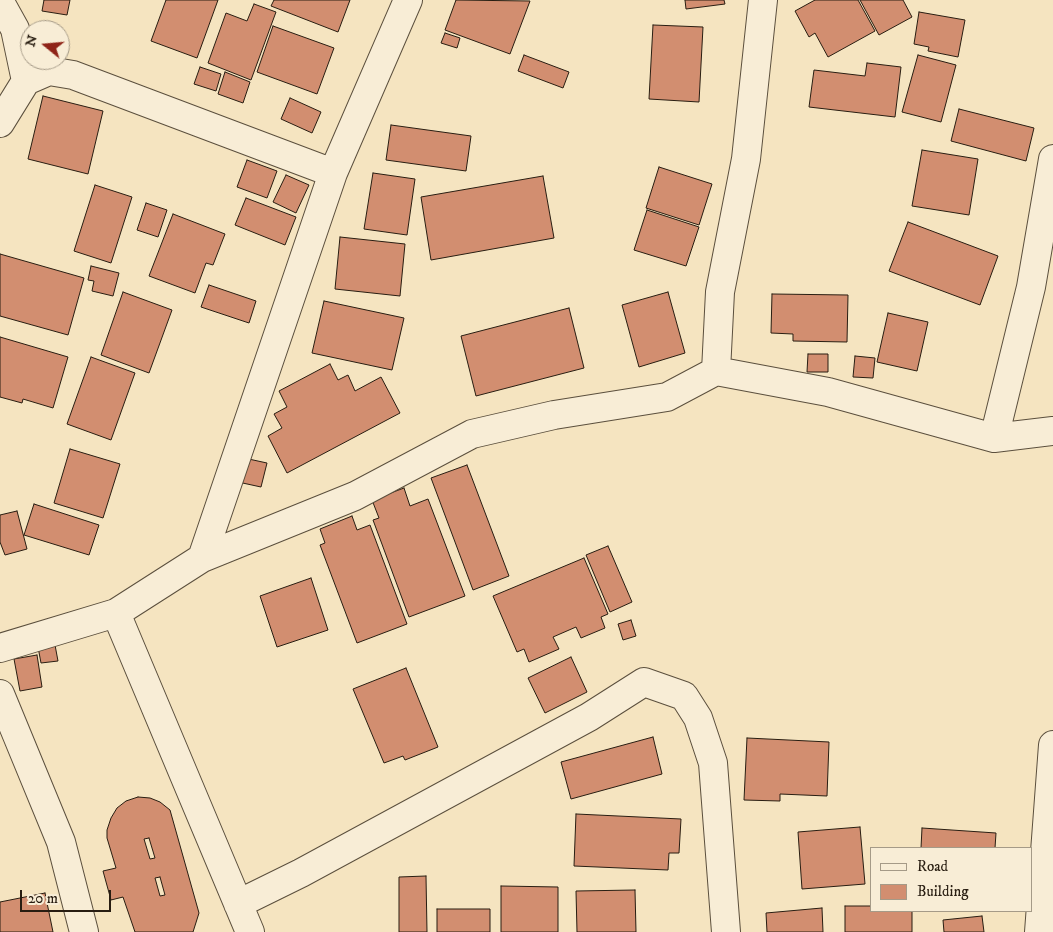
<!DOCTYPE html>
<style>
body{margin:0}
#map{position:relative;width:1053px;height:932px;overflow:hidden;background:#f5e4c0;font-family:"IM FELL DW Pica",serif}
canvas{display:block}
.legend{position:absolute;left:870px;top:847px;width:162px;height:65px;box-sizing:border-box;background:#f8edd6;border:1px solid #a59a87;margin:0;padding:6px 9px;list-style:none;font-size:15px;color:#281d11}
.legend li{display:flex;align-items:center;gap:10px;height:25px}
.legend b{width:25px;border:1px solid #a59a87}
.north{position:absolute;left:20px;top:20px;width:50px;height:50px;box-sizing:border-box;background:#f8edd6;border:1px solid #a59a87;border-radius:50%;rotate:287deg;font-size:14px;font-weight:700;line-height:20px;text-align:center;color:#281d11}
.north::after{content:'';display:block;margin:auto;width:18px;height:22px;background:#8f2418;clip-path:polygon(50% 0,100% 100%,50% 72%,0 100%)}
.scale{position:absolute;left:20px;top:890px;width:91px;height:22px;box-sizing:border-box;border:2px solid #281d11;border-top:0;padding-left:6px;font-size:15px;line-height:18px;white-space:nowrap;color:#281d11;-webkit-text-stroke:4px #f8edd6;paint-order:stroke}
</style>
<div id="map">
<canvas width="1053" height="932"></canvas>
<ul class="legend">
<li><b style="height:6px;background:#f8edd6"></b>Road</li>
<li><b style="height:14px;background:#d28e70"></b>Building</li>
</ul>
<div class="north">N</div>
<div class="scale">20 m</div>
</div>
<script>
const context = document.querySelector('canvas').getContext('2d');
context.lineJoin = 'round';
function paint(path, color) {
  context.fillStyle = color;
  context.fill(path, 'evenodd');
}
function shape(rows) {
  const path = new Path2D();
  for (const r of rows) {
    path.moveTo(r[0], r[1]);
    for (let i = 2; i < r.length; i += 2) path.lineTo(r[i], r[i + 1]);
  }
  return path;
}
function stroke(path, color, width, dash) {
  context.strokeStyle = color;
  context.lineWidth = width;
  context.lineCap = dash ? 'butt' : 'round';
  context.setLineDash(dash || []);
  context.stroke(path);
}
const building = shape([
 [44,0,70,0,67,15,42,11,44,0],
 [166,0,218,0,197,58,151,41,166,0],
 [274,0,350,0,338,32,271,6,274,0],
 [456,0,530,1,510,54,445,30,456,0],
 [685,0,724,0,725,4,686,9,685,0],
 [815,0,858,0,875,31,828,57,815,33,809,37,795,11,815,0],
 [860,0,903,0,912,17,879,35,860,0],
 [254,4,276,12,251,80,208,63,226,13,247,21,254,4],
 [919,12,965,20,958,57,928,51,929,47,914,44,919,12],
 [653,25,703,27,699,102,649,99,653,25],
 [273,26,334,48,317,94,257,72,273,26],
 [445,33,460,38,457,48,441,43,445,33],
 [524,55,569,72,563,88,518,71,524,55],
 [918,55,956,65,941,122,902,112,918,55],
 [867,63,901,67,895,117,809,107,814,70,865,76,867,63],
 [200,67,221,74,216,91,194,84,200,67],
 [225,72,250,82,243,103,218,94,225,72],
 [43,96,103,111,88,174,28,159,43,96],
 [290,98,321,112,312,133,281,119,290,98],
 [959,109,1034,128,1026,161,951,141,959,109],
 [391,125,471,136,466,171,386,160,391,125],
 [922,150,978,159,969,215,912,206,922,150],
 [247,160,277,171,267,198,237,187,247,160],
 [659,167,712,184,699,225,646,208,659,167],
 [373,173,415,179,407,235,364,229,373,173],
 [286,175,309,185,296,213,273,202,286,175],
 [543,176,554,238,431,260,421,197,543,176],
 [95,185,132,197,111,263,74,251,95,185],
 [246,198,296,217,285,245,235,225,246,198],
 [146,203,167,210,158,237,137,230,146,203],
 [647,210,699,227,686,266,634,250,647,210],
 [173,214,225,234,213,265,206,263,195,293,149,276,173,214],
 [908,222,998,256,980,305,889,271,908,222],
 [340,237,405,244,400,296,335,289,340,237],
 [0,254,84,278,68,335,0,316,0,254],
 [91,266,119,273,113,296,92,291,94,281,88,280,91,266],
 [209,285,256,301,249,323,201,307,209,285],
 [123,292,172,310,149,373,101,355,123,292],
 [668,292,685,353,639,367,622,305,668,292],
 [772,294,848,295,847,342,793,341,793,334,771,333,772,294],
 [324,301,404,318,392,370,312,353,324,301],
 [569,308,584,368,476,396,461,336,569,308],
 [888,313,928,322,917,371,877,362,888,313],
 [0,337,68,357,53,408,23,399,22,403,0,397,0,337],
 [808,354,828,354,828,372,807,372,808,354],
 [855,356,875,358,873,378,853,377,855,356],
 [91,357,135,373,111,440,67,424,91,357],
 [330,364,338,380,348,375,355,391,381,377,400,413,287,473,268,436,282,428,274,414,287,407,279,391,330,364],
 [70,449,120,464,103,518,54,503,70,449],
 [244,458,267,463,261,487,238,482,244,458],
 [467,465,509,576,473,590,431,478,467,465],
 [404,488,410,506,428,499,465,596,409,617,373,520,379,518,372,500,404,488],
 [34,504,99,525,89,555,24,535,34,504],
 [17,511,27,549,5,555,0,542,0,515,17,511],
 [352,516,357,530,370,525,407,624,357,643,320,545,325,543,320,529,352,516],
 [608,546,632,602,610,612,586,555,608,546],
 [584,558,608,614,601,617,605,628,581,638,576,627,553,637,559,649,529,662,524,649,517,652,493,596,584,558],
 [311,578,328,630,277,647,260,596,311,578],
 [631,620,636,636,623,640,618,624,631,620],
 [55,645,58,661,41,663,38,647,55,645],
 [37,655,42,687,20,691,14,659,37,655],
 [571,657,587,692,545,713,528,678,571,657],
 [406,668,438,747,405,760,403,756,384,763,353,689,406,668],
 [653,737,662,774,571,799,561,762,653,737],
 [747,738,829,742,827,796,780,794,780,801,744,800,747,738],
 [138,797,150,798,160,802,170,810,199,913,193,932,135,932,123,897,111,900,103,871,116,868,107,838,107,830,111,818,117,808,126,801,138,797],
 [149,838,155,858,150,859,144,839,149,838],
 [160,877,165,895,160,896,155,878,160,877],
 [576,814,681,819,679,853,669,853,668,870,574,866,576,814],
 [860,827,865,884,802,889,798,832,860,827],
 [922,828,996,833,995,848,921,848,922,828],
 [426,876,427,932,399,932,399,877,426,876],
 [501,886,558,887,558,932,501,932,501,886],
 [635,890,636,932,577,932,576,891,635,890],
 [45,893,53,932,0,932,0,902,45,893],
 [845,906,872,906,872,911,912,911,912,932,845,932,845,906],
 [822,908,823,932,767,932,766,913,822,908],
 [437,909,490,909,490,932,437,932,437,909],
 [982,916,984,932,944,932,943,920,982,916]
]);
const minor = shape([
 [0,2,15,29,26,81],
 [0,123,26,81,49,71,73,75,333,173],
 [716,371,720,292,746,159,763,0],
 [994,438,1031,287,1053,159],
 [202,558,333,173,408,0],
 [116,613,250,932],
 [0,648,116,613,202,558,355,496,472,434,554,415,667,397,716,371,828,392,994,438,1053,431],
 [0,694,61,842,84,932],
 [238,904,301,873,589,717,644,682,684,696,698,718,713,763,726,932],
 [1039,932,1053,745]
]);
paint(building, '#d28e70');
stroke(building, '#281d11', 1);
stroke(minor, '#5b4f3d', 30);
stroke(minor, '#f8edd6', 28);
</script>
